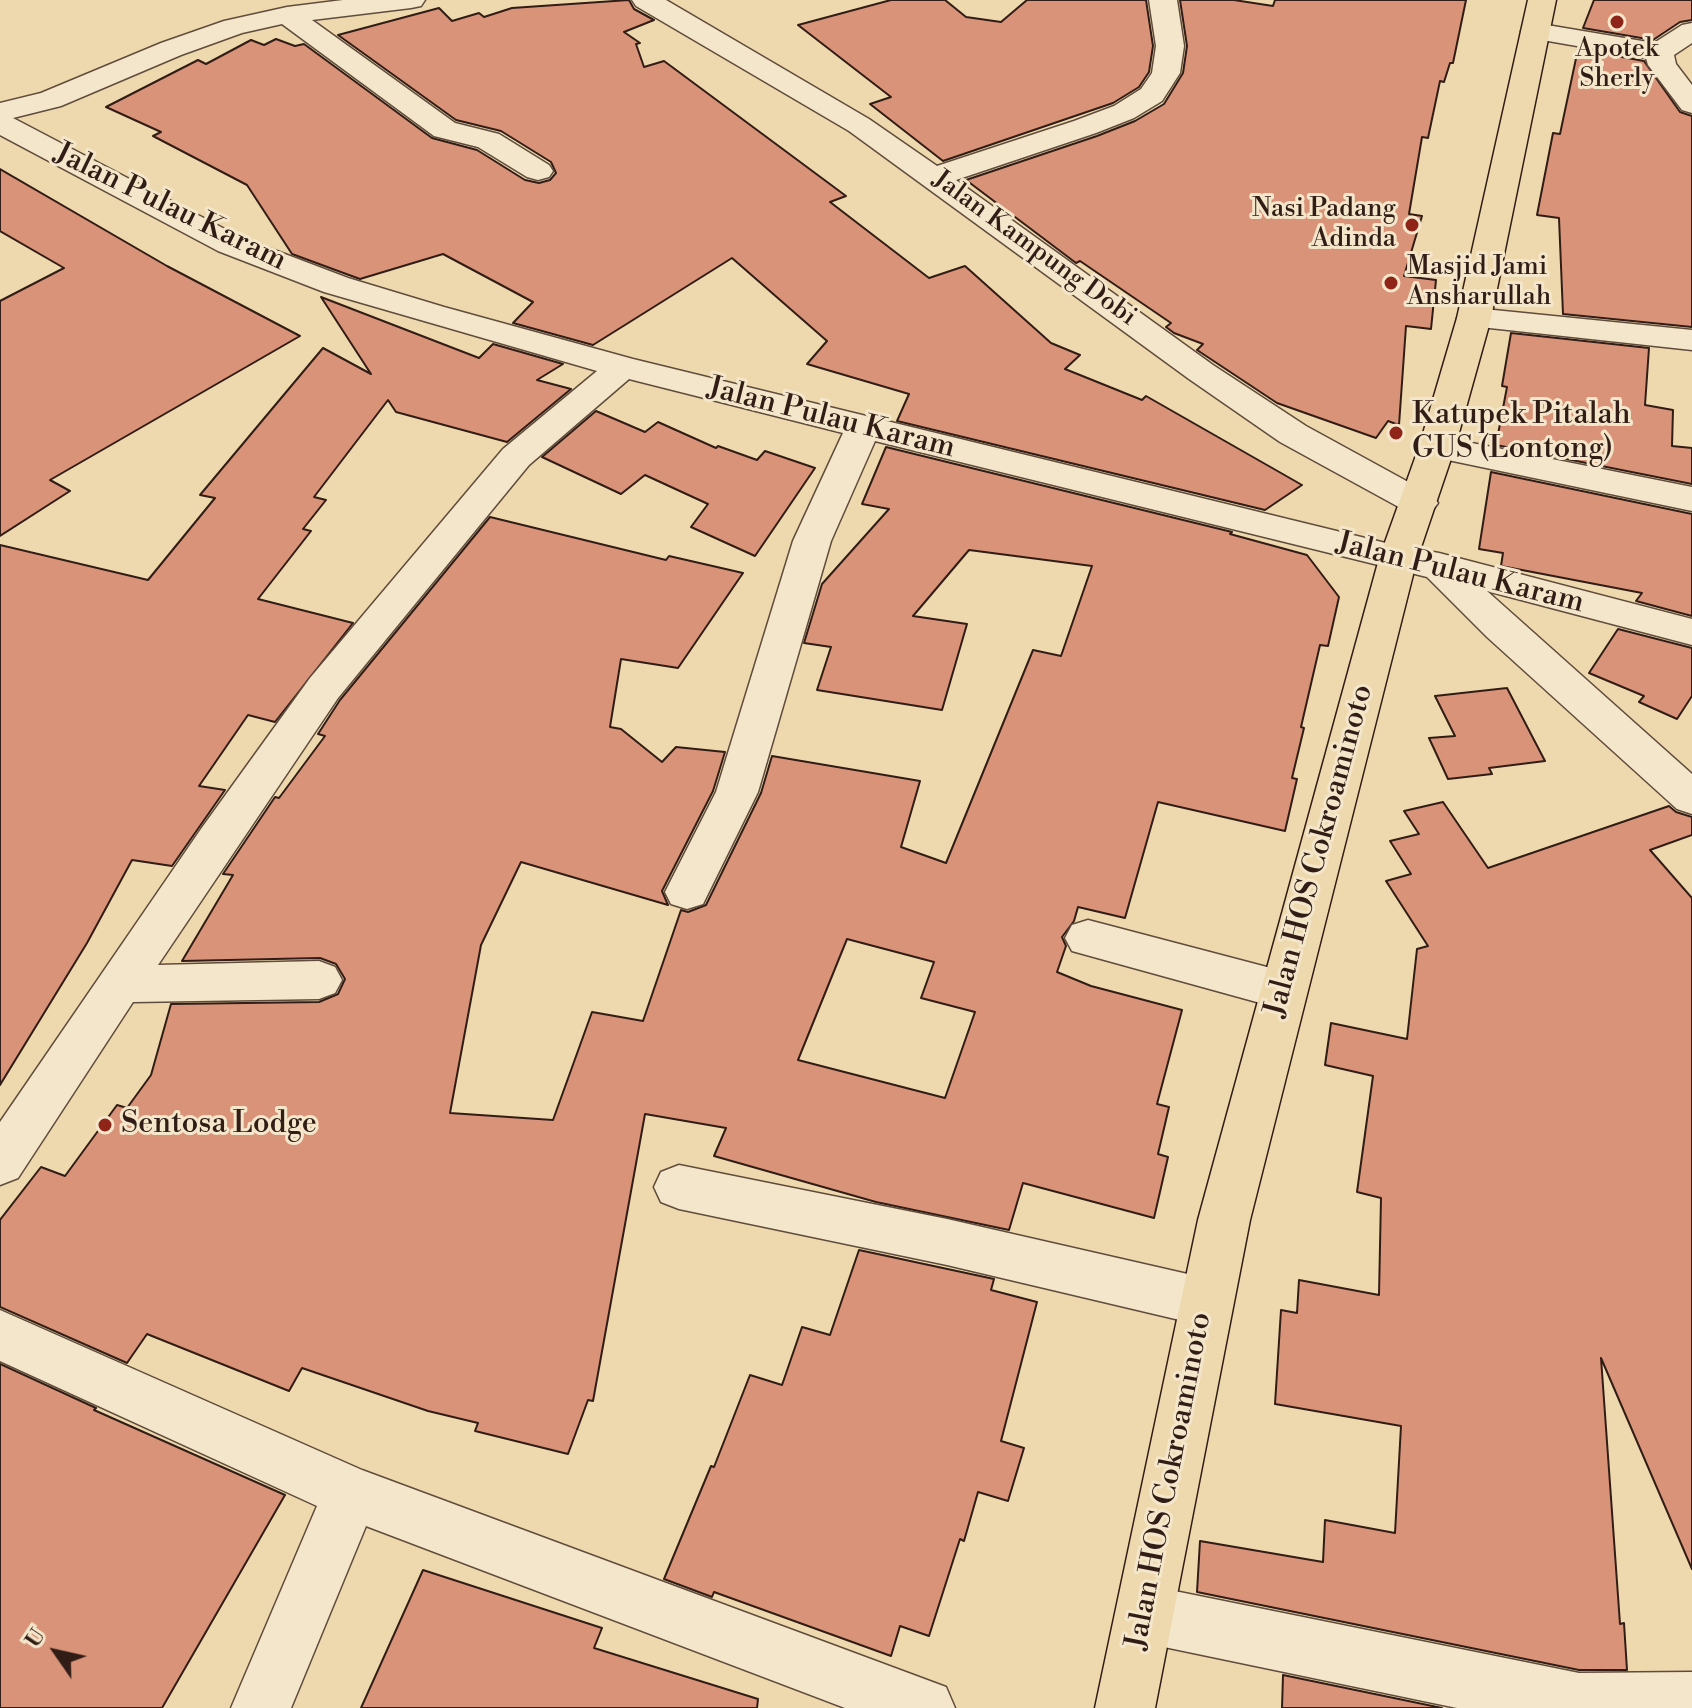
<!DOCTYPE html>
<style>
body{margin:0}
#map{position:relative;width:1692px;height:1708px;overflow:hidden;background:#eed9ae;font-family:"Libre Bodoni",serif}
canvas{display:block}
.north{position:absolute;left:16px;top:1612px;width:80px;height:80px;-webkit-text-stroke:6px #f4e6ca;paint-order:stroke;rotate:304deg;font-size:22px;font-weight:700;line-height:32px;text-align:center;color:#311d16}
.north::after{content:'';display:block;margin:auto;width:28px;height:36px;background:#311d16;clip-path:polygon(50% 0,100% 100%,50% 72%,0 100%)}
</style>
<div id="map">
<canvas width="1692" height="1708"></canvas>
<div class="north">U</div>
</div>
<script>
const context = document.querySelector('canvas').getContext('2d');
context.lineJoin = 'round';
function paint(path, color) {
  context.fillStyle = color;
  context.fill(path, 'evenodd');
}
function shape(rows) {
  const path = new Path2D();
  for (const r of rows) {
    path.moveTo(r[0], r[1]);
    for (let i = 2; i < r.length; i += 2) path.lineTo(r[i], r[i + 1]);
  }
  return path;
}
function stroke(path, color, width, dash) {
  context.strokeStyle = color;
  context.lineWidth = width;
  context.lineCap = dash ? 'butt' : 'round';
  context.setLineDash(dash || []);
  context.stroke(path);
}
function label(font, color, halo, rows, align = 'center') {
  context.font = font + ' "Libre Bodoni",serif';
  context.lineWidth = 6;
  context.setLineDash([]);
  context.textBaseline = 'middle';
  context.strokeStyle = halo;
  context.fillStyle = color;
  for (const [text, x, y, turn = 0] of rows) {
    context.save();
    context.translate(x, y);
    context.rotate((+turn || 0) * Math.PI / 180);
    context.textAlign = isNaN(turn) ? turn : align;
    if (halo) context.strokeText(text, 0, 0);
    context.fillText(text, 0, 0);
    context.restore();
  }
}
const building = shape([
 [629,0,634,9,654,20,624,32,640,43,636,44,644,67,664,61,846,196,830,202,929,278,965,266,1051,343,1080,355,1065,369,1142,400,1146,396,1302,485,1265,510,897,421,909,394,807,364,827,341,732,258,593,345,513,323,533,302,443,254,360,279,349,275,292,254,247,185,153,136,161,132,106,107,198,60,206,64,251,40,264,45,276,39,295,46,304,44,432,138,477,150,525,180,539,183,550,180,556,173,551,162,501,131,456,120,338,35,439,8,452,21,479,13,484,17,512,8,629,0],
 [891,0,945,0,966,17,1001,22,1027,0,1146,0,1153,46,1149,72,1139,87,1113,103,943,161,870,104,891,97,798,25,891,0],
 [1180,0,1234,0,1273,6,1275,0,1466,0,1453,63,1450,63,1444,82,1440,81,1428,138,1422,137,1409,214,1422,216,1404,276,1436,280,1431,329,1406,326,1399,425,1388,421,1376,438,1277,403,1197,350,1203,344,1174,333,1166,327,1171,323,1080,261,1076,263,966,180,1097,136,1135,121,1164,104,1183,73,1187,46,1180,0],
 [1594,0,1692,0,1692,20,1680,22,1653,40,1583,28,1594,0],
 [1578,49,1644,61,1680,112,1692,116,1692,327,1563,314,1559,218,1537,215,1553,133,1560,134,1578,49],
 [0,169,167,266,300,336,50,480,70,491,0,536,0,301,64,268,0,231,0,169],
 [321,297,479,358,493,344,563,364,537,380,571,389,507,442,396,412,388,400,314,497,326,500,303,529,311,531,258,599,353,623,275,722,248,715,199,786,225,790,172,866,132,860,87,943,0,1085,0,545,148,580,215,498,200,495,323,348,371,374,321,297],
 [1511,333,1649,348,1645,405,1673,410,1672,446,1692,448,1692,484,1496,445,1507,387,1502,386,1511,333],
 [596,411,645,432,658,422,716,448,718,446,757,460,765,451,815,468,755,556,691,527,708,504,645,475,621,494,542,457,596,411],
 [886,447,1232,532,1230,534,1307,555,1339,597,1328,646,1320,645,1301,727,1304,728,1292,778,1297,779,1285,831,1158,802,1125,918,1078,907,1074,921,1062,937,1066,946,1057,972,1091,986,1182,1010,1157,1104,1169,1107,1158,1154,1168,1157,1154,1218,1023,1183,1009,1230,876,1202,714,1156,726,1128,645,1114,593,1401,588,1400,568,1454,475,1431,478,1423,428,1411,302,1368,289,1391,147,1334,127,1363,0,1307,0,1220,41,1167,65,1176,117,1105,127,1108,151,1075,171,1004,319,1002,338,994,345,979,336,964,320,958,182,961,233,875,223,874,275,797,279,798,325,736,318,734,340,700,490,517,666,560,669,556,743,573,678,668,621,659,610,727,621,729,662,762,676,747,725,752,713,791,662,891,668,905,521,862,481,945,450,1113,553,1120,592,1012,643,1021,681,910,688,912,706,905,761,793,772,756,920,781,901,847,946,863,1033,650,1061,656,1092,566,969,550,913,616,967,624,942,710,817,690,831,647,804,643,822,584,889,509,862,504,886,447],
 [847,939,934,962,921,998,975,1012,945,1098,798,1060,847,939],
 [1491,472,1692,514,1692,616,1636,601,1642,593,1501,566,1503,553,1479,549,1491,472],
 [1618,629,1692,648,1692,696,1677,719,1639,702,1644,696,1589,673,1618,629],
 [1507,688,1545,761,1489,768,1492,774,1448,779,1429,738,1455,736,1435,696,1507,688],
 [1443,802,1488,868,1669,806,1676,812,1692,817,1692,835,1650,850,1692,898,1692,1569,1601,1358,1620,1624,1624,1623,1627,1670,1579,1670,1197,1592,1200,1541,1323,1562,1325,1520,1395,1533,1401,1426,1275,1404,1281,1310,1297,1313,1299,1280,1379,1295,1381,1198,1357,1192,1373,1076,1325,1065,1331,1023,1407,1039,1417,949,1428,946,1386,881,1411,874,1390,841,1419,834,1404,811,1443,802],
 [859,1250,994,1279,991,1290,1037,1302,1001,1441,1024,1448,1008,1501,978,1492,964,1541,960,1539,929,1636,900,1626,891,1656,714,1592,712,1597,664,1579,711,1466,714,1467,750,1375,782,1385,802,1327,830,1335,859,1250],
 [0,1364,96,1408,94,1410,285,1495,162,1708,0,1708,0,1364],
 [423,1570,602,1628,594,1648,758,1699,757,1708,361,1708,423,1570],
 [1283,1675,1442,1708,1282,1708,1283,1675]
]);
const minor = shape([
 [343,0,425,0,421,6,411,8,312,20,455,123,499,134,549,165,553,171,549,177,538,180,527,177,478,147,434,136,282,24,242,33,181,55,61,106,13,118,240,237,348,278,444,307,633,359,1398,546,1439,553,1692,619,1692,645,1487,591,1692,774,1692,814,1677,809,1487,637,1427,577,875,441,831,541,758,792,703,904,687,909,671,904,665,892,716,792,793,541,843,433,629,379,529,465,338,698,158,965,319,961,335,967,342,980,335,993,319,999,133,1002,18,1178,0,1185,0,1122,201,829,310,678,503,449,597,371,324,292,218,251,0,135,0,103,41,93,161,43,224,21,287,7,343,0],
 [632,0,666,0,869,119,937,166,1074,121,1114,106,1141,89,1152,73,1156,46,1149,0,1177,0,1184,46,1180,73,1162,101,1134,118,1096,133,956,180,1213,365,1306,426,1432,495,1438,503,1432,511,1419,515,1406,511,1280,442,1189,379,849,131,636,6,632,0],
 [1535,23,1654,43,1682,25,1692,23,1692,43,1674,55,1676,64,1692,85,1692,113,1682,110,1648,65,1646,58,1525,37,1521,31,1525,25,1535,23],
 [1474,308,1692,330,1692,350,1462,325,1457,318,1462,311,1474,308],
 [1437,436,1692,487,1692,511,1424,455,1419,447,1424,439,1437,436],
 [1088,920,1282,971,1299,977,1305,990,1299,1003,1282,1009,1072,951,1065,938,1072,925,1088,920],
 [679,1165,947,1219,1205,1278,1224,1285,1231,1302,1224,1319,1205,1326,947,1265,679,1209,661,1202,654,1187,661,1172,679,1165],
 [0,1310,362,1470,946,1687,955,1708,845,1708,366,1526,291,1708,231,1708,317,1506,0,1361,0,1310],
 [1145,1585,1579,1673,1692,1672,1692,1708,1457,1708,1145,1643,1124,1635,1116,1614,1124,1593,1145,1585]
]);
const major = shape([
 [1528,0,1556,0,1491,318,1455,447,1417,559,1250,1220,1155,1708,1095,1708,1198,1220,1379,559,1419,447,1457,318,1528,0]
]);
const markers = [
 [1617,22,8,"#8f2418"],
 [1412,225,8,"#8f2418"],
 [1391,283,8,"#8f2418"],
 [1396,433,8,"#8f2418"],
 [105,1125,8,"#8f2418"]
];
const farPoinames = [
 ["Apotek",1617,50],
 ["Sherly",1617,80],
 ["Nasi Padang",1396,210,"right"],
 ["Adinda",1396,240,"right"],
 ["Masjid Jami",1407,268,"left"],
 ["Ansharullah",1407,298,"left"]
];
const farStreetnames = [
 ["Jalan Kampung Dobi",1034,249,36]
];
const streetNames = [
 ["Jalan Pulau Karam",170,208,26],
 ["Jalan Pulau Karam",831,419,14],
 ["Jalan Pulau Karam",1460,574,14],
 ["Jalan HOS Cokroaminoto",1320,851,-75],
 ["Jalan HOS Cokroaminoto",1170,1481,-79]
];
const poiNames = [
 ["Katupek Pitalah",1412,416],
 ["GUS (Lontong)",1412,450],
 ["Sentosa Lodge",121,1125]
];
paint(building, '#d99379');
stroke(building, '#311d16', 2);
stroke(minor, '#604c3c', 3);
stroke(major, '#311d16', 3);
paint(minor, '#f4e6ca');
paint(major, '#eed9ae');
for (const [x, y, r, color] of markers) {
  const dot = new Path2D();
  dot.arc(x, y, r, 0, 2 * Math.PI);
  context.fillStyle = color;
  context.fill(dot);
  stroke(dot, '#f4e6ca', 3);
}
label('26px', '#311d16', '#f4e6ca', farPoinames);
label('26px', '#311d16', '#f4e6ca', farStreetnames);
label('30px', '#311d16', '#f4e6ca', streetNames);
label('30px', '#311d16', '#f4e6ca', poiNames, 'left');
</script>
